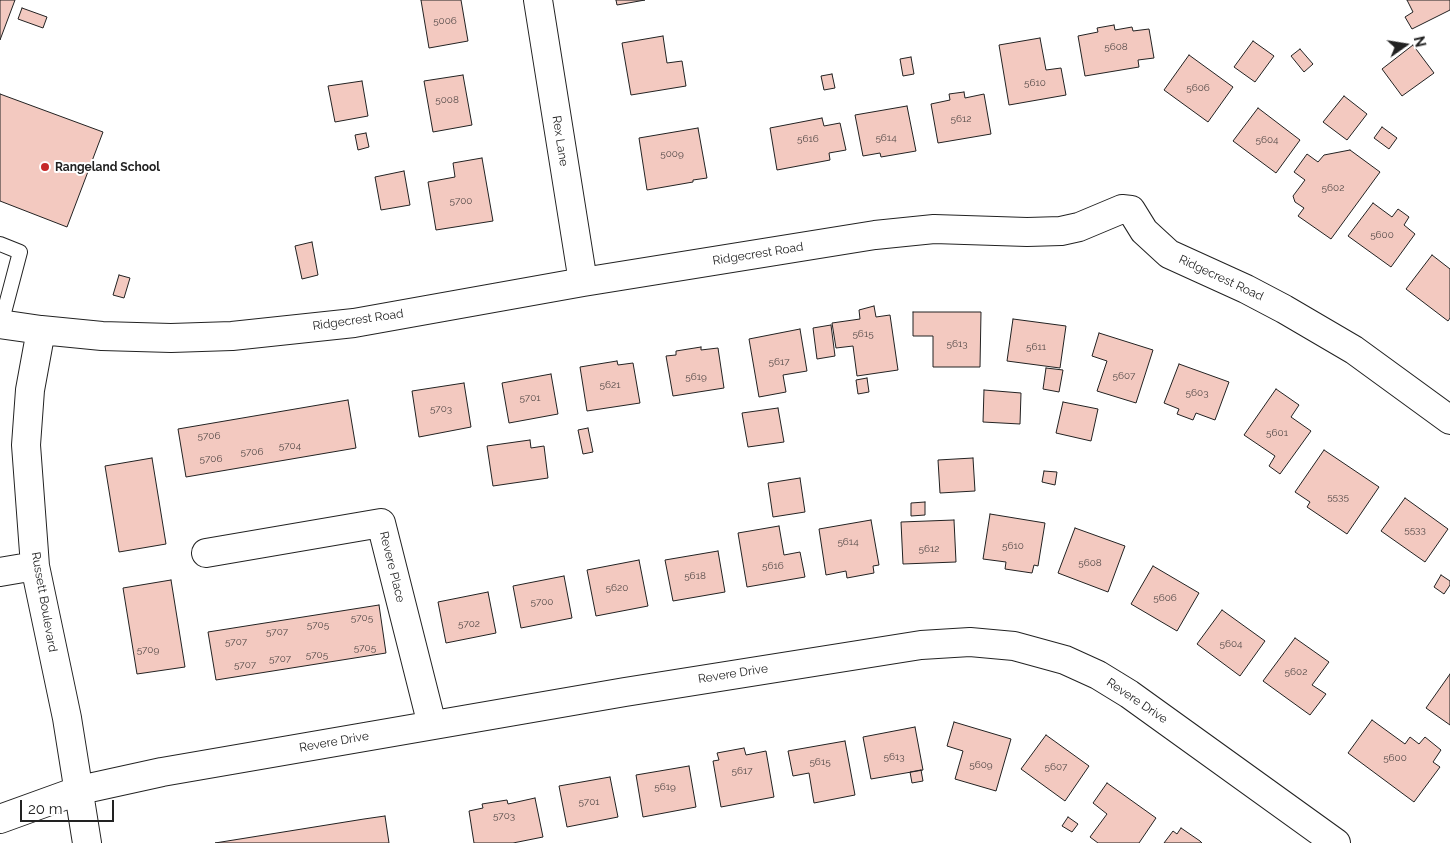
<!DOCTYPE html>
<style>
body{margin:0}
#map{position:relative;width:1450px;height:843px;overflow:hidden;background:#fff;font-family:Raleway,sans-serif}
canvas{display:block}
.north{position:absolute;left:1380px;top:20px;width:50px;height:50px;-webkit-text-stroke:4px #fff;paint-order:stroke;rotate:77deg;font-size:14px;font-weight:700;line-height:20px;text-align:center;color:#222}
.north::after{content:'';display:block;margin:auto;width:18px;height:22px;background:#222;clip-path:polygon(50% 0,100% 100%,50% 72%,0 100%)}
.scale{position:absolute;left:20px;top:800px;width:94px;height:22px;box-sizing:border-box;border:2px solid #222;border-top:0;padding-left:6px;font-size:15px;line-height:18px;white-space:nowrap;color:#222;-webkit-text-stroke:4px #fff;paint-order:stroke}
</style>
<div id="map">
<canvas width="1450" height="843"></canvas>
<div class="north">N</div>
<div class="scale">20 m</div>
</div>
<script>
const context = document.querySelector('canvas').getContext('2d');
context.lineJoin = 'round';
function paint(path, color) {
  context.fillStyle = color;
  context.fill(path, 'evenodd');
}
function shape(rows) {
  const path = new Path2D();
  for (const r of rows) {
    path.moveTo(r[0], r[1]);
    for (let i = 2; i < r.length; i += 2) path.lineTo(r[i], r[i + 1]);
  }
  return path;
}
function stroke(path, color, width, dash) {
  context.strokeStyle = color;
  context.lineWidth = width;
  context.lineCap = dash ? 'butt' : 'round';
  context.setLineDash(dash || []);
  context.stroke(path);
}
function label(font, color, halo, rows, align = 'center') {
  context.font = font + ' Raleway,sans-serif';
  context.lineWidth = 4;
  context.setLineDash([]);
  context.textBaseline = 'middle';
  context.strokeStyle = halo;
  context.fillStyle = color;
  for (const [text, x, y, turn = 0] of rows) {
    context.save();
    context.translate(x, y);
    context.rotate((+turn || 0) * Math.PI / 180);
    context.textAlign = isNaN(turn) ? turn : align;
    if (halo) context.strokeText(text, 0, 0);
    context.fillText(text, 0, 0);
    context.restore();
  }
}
const building = shape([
 [0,0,15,0,0,40,0,0],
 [421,0,461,0,468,41,429,48,421,0],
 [616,0,645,0,617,5,616,0],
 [1407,0,1450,0,1450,10,1412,29,1405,17,1413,12,1407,0],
 [22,8,47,17,43,28,18,19,22,8],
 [1114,25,1115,30,1132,27,1133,31,1149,29,1154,58,1138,60,1139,67,1085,76,1078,36,1098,32,1097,28,1114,25],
 [663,36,667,63,682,61,686,86,631,95,622,43,663,36],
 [1040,38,1046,70,1061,68,1066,95,1009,105,999,45,1040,38],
 [1253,41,1274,56,1255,82,1234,67,1253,41],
 [1413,45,1434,73,1402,96,1382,69,1413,45],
 [1300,49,1313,64,1304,72,1291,56,1300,49],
 [1189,55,1233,87,1208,122,1164,90,1189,55],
 [911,57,914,74,903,76,900,59,911,57],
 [832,74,835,88,824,90,821,76,832,74],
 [463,75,472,125,433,132,424,81,463,75],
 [362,81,368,116,335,122,328,86,362,81],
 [964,92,965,98,984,94,991,134,938,143,931,104,950,100,949,94,964,92],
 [0,94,103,132,67,227,0,201,0,94],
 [1344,96,1367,114,1347,140,1323,122,1344,96],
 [907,106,916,151,881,157,880,153,863,156,855,115,907,106],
 [1258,108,1300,140,1276,173,1233,141,1258,108],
 [822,118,824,126,840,123,846,150,829,153,830,160,777,170,770,128,822,118],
 [1382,127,1397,138,1389,149,1374,138,1382,127],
 [698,128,707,178,693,180,693,182,647,190,639,138,698,128],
 [366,133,369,147,358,150,355,135,366,133],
 [1350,150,1380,172,1331,239,1298,216,1304,208,1295,202,1293,196,1305,180,1294,172,1307,154,1318,162,1324,155,1350,150],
 [482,158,493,221,436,230,428,182,455,177,453,163,482,158],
 [404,171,410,205,381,210,375,177,404,171],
 [1373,203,1392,217,1398,209,1405,214,1409,217,1404,225,1415,234,1391,267,1348,236,1373,203],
 [312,242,318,275,302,279,295,246,312,242],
 [1432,255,1450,269,1450,318,1448,321,1406,289,1432,255],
 [119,275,130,278,124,298,113,295,119,275],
 [874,306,876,317,890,315,898,370,857,376,853,346,836,348,832,323,860,319,859,310,874,306],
 [913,312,981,312,980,367,933,367,933,336,913,336,913,312],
 [1013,319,1066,326,1060,368,1007,361,1013,319],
 [831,325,835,356,817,359,813,328,831,325],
 [800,329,807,371,783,375,786,392,759,397,749,339,800,329],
 [1099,333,1153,350,1136,403,1097,391,1107,361,1092,356,1099,333],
 [701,347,701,350,718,348,724,388,673,396,666,356,676,355,676,351,701,347],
 [617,361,618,365,633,363,640,403,587,411,580,367,617,361],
 [1179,364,1229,382,1215,420,1196,413,1193,420,1177,414,1179,409,1164,403,1179,364],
 [1046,368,1063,370,1059,392,1043,389,1046,368],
 [551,374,558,414,509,423,502,383,551,374],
 [867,378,869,392,858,394,856,380,867,378],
 [464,383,471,427,419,437,412,391,464,383],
 [1276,389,1299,405,1291,417,1311,431,1280,474,1269,466,1275,456,1244,435,1276,389],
 [984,390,1021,393,1020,424,983,422,984,390],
 [348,400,356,448,186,477,178,429,348,400],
 [1063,402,1098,409,1091,441,1056,433,1063,402],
 [778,408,784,442,748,447,742,413,778,408],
 [588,428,593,452,583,454,578,430,588,428],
 [530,440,531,448,544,446,548,478,493,486,487,446,530,440],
 [1324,450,1379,487,1347,534,1307,507,1310,502,1295,492,1324,450],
 [152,458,166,544,119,552,105,466,152,458],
 [973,458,975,491,940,493,938,460,973,458],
 [1044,471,1057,472,1055,485,1042,482,1044,471],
 [800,478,805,512,773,517,768,483,800,478],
 [1405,498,1448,529,1425,562,1381,531,1405,498],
 [925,502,925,515,911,516,911,503,925,502],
 [990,514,1045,523,1038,566,1034,565,1032,573,1005,569,1006,562,983,559,990,514],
 [871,520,879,565,873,566,874,573,847,578,846,571,826,575,819,529,871,520],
 [954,520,956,562,903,564,901,522,954,520],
 [779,526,784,555,800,552,805,577,747,587,738,533,779,526],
 [1075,528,1125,546,1108,592,1058,573,1075,528],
 [718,551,725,592,673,601,665,560,718,551],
 [639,560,648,606,596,616,587,570,639,560],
 [1153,566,1199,593,1177,631,1131,604,1153,566],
 [1441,575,1450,581,1450,585,1444,594,1434,587,1441,575],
 [564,576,572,618,521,628,513,586,564,576],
 [171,580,185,667,137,674,123,588,171,580],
 [488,592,496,633,446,643,438,602,488,592],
 [379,605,386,653,216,680,208,632,379,605],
 [1222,610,1265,641,1240,676,1197,644,1222,610],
 [1295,638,1329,662,1312,685,1326,694,1310,715,1263,681,1295,638],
 [1450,674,1450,725,1426,708,1450,674],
 [1372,720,1405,744,1410,737,1419,744,1425,737,1441,750,1433,762,1440,767,1414,802,1348,753,1372,720],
 [954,722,1011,739,996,791,955,779,963,751,947,746,954,722],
 [915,727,923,770,871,779,863,737,915,727],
 [1046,735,1089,766,1065,801,1021,769,1046,735],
 [845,741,855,795,814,803,809,773,793,776,788,751,845,741],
 [744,748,746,755,766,751,774,797,721,807,713,761,719,760,717,753,744,748],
 [689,766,696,807,643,817,636,775,689,766],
 [921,770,923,781,912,783,910,772,921,770],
 [610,777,618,817,567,827,559,786,610,777],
 [1107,783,1156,818,1139,843,1098,843,1090,837,1107,814,1093,803,1107,783],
 [535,798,543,837,513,843,474,843,469,811,483,808,482,804,507,800,508,804,535,798],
 [385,816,389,843,215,843,364,819,385,816],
 [1068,817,1078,824,1072,832,1062,826,1068,817],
 [1181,828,1200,841,1202,843,1164,843,1173,831,1177,834,1181,828]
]);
const service = shape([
 [0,244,20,252,1,324]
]);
const minor = shape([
 [538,0,583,282],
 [0,324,41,330,102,336,171,338,232,336,354,323,583,282,875,235,934,229,1027,232,1061,231,1079,227,1122,209,1131,210,1144,231,1169,254,1246,289,1284,309,1354,350,1450,420],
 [41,330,30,390,26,445,35,566,67,718,87,843],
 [206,553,381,523,432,725],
 [0,572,35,566],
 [0,819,80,790,162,772,625,692,921,645,970,642,1014,646,1065,660,1098,675,1129,694,1336,843]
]);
const markers = [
 [45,167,5,"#c62828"]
];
const numberNames = [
 ["5006",445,21],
 ["5608",1116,47],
 ["5610",1035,83],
 ["5606",1198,88],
 ["5008",447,100],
 ["5612",961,119],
 ["5614",886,138],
 ["5616",808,139],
 ["5604",1267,140],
 ["5009",672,154],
 ["5602",1333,188],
 ["5700",461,201],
 ["5600",1382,235],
 ["5615",863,334],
 ["5613",957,344],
 ["5611",1036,347],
 ["5617",779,362],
 ["5607",1124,376],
 ["5619",696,377],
 ["5621",610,385],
 ["5603",1197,393],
 ["5701",530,398],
 ["5703",441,409],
 ["5601",1277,433],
 ["5706",209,436],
 ["5704",290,446],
 ["5706",252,452],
 ["5706",211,459],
 ["5535",1338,497],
 ["5533",1415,530],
 ["5614",848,542],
 ["5610",1013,546],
 ["5612",929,549],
 ["5608",1090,563],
 ["5616",773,566],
 ["5618",695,576],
 ["5620",617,588],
 ["5606",1165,598],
 ["5700",542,602],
 ["5705",362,618],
 ["5702",469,624],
 ["5705",318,625],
 ["5707",277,632],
 ["5707",236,642],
 ["5604",1231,644],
 ["5705",365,648],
 ["5709",148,650],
 ["5705",317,655],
 ["5707",280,659],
 ["5707",245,665],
 ["5602",1296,672],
 ["5613",894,757],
 ["5600",1395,758],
 ["5615",820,762],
 ["5609",981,765],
 ["5607",1056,767],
 ["5617",742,771],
 ["5619",665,787],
 ["5701",589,802],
 ["5703",504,816]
];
const streetNames = [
 ["Rex Lane",560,141,81],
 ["Ridgecrest Road",758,254,-9],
 ["Ridgecrest Road",1221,278,25],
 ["Ridgecrest Road",358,320,-8],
 ["Revere Place",392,567,76],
 ["Russett Boulevard",44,602,80],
 ["Revere Drive",733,674,-9],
 ["Revere Drive",1137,701,34],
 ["Revere Drive",334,742,-10]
];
const poiNames = [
 ["Rangeland School",55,167]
];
paint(building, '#f3c9c0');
stroke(building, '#222', 1);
stroke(service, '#222', 16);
stroke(minor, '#222', 30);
stroke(service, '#fff', 14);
stroke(minor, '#fff', 28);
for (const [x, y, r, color] of markers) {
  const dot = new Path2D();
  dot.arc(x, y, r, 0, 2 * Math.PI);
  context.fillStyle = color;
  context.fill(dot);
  stroke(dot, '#fff', 2);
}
label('10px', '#564c4a', null, numberNames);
label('12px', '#222', '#fff', streetNames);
label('bold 12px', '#222', '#fff', poiNames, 'left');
</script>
